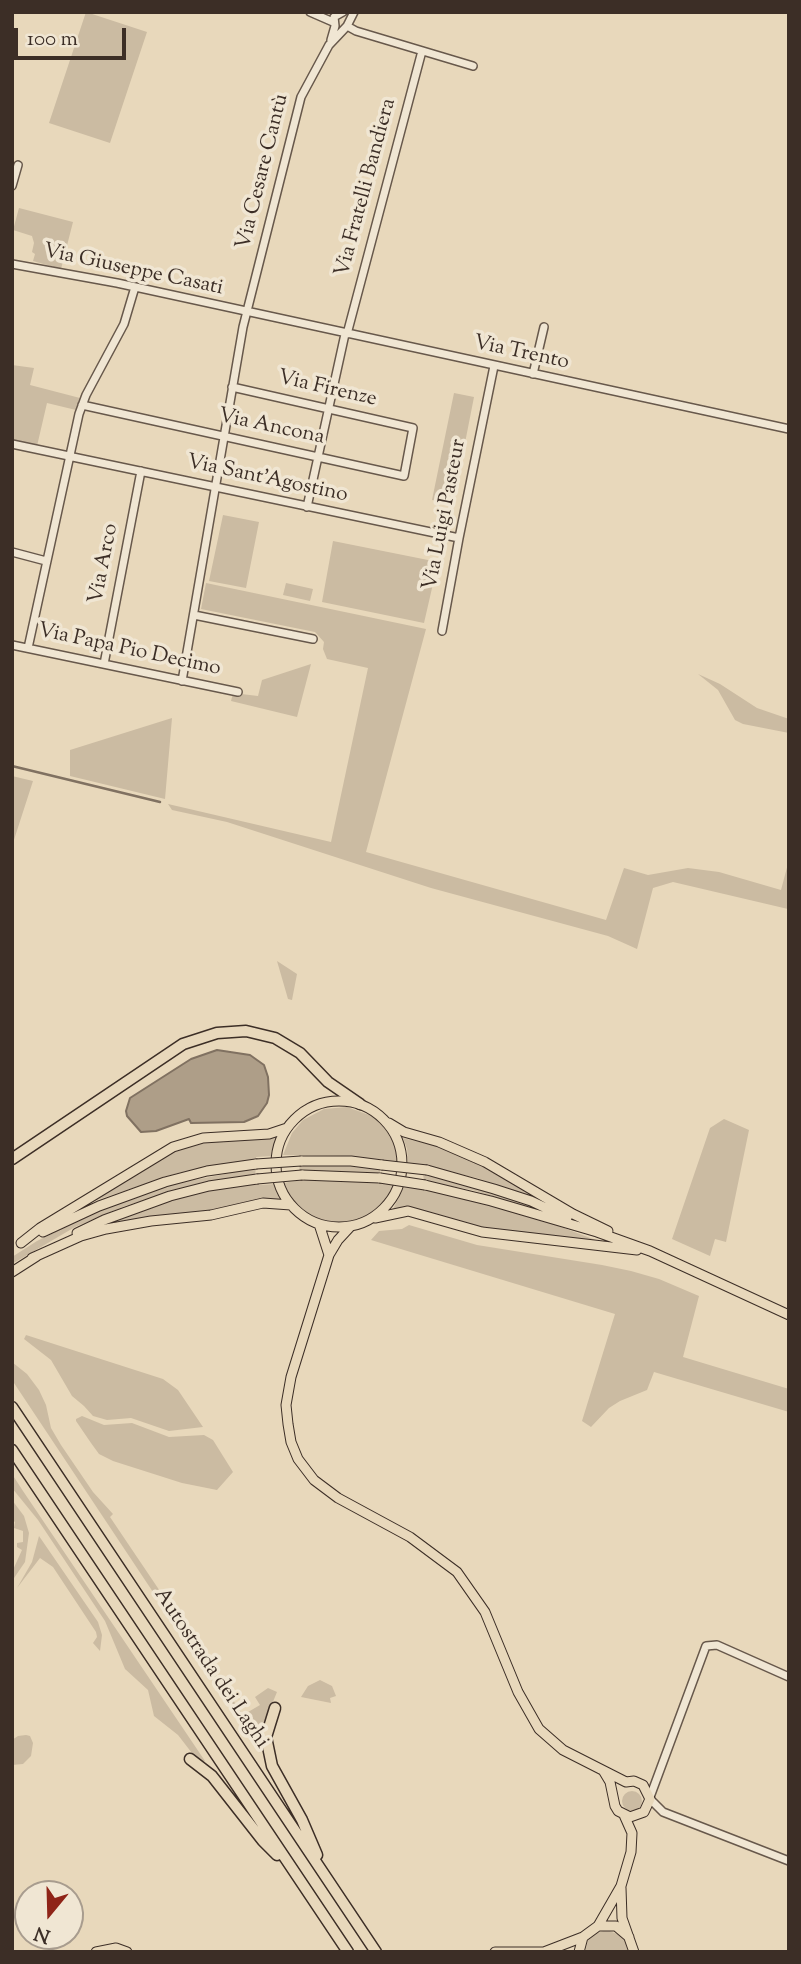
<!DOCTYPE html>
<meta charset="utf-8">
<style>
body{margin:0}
#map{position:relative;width:801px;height:1964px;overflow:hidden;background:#e8d8bb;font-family:"Sorts Mill Goudy",serif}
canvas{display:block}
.frame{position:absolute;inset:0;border:14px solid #3c2e26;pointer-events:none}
.north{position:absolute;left:14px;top:1880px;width:70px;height:70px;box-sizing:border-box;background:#f0e6d3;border:2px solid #a89c8e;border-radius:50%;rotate:199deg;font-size:19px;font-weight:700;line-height:28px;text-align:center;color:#3c2e26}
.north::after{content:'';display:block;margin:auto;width:24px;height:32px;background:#8f2418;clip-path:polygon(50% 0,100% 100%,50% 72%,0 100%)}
.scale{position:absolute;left:14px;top:28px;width:112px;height:32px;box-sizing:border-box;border:4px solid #3c2e26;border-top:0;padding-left:9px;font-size:21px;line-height:24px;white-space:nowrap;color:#3c2e26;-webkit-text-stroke:5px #f0e6d3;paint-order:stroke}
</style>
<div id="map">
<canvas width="801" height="1964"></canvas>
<div class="frame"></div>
<div class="north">N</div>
<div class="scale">100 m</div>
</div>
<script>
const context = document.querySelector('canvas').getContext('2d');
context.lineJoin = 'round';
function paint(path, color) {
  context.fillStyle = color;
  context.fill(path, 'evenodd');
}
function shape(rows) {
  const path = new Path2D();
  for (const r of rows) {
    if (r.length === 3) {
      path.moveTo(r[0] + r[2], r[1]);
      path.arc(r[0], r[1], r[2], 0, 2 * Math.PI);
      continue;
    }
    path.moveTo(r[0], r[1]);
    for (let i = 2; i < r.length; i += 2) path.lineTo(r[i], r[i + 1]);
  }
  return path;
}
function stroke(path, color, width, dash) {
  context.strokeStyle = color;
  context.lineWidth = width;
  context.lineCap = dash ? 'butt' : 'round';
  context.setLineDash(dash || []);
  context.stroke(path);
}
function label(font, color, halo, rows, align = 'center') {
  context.font = font + ' "Sorts Mill Goudy",serif';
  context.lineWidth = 7;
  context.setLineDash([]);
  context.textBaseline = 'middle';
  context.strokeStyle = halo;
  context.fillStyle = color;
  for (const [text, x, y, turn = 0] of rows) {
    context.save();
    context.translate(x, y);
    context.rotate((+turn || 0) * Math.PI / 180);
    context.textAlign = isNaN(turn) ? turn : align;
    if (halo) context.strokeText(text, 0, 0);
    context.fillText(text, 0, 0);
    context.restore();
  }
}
const green = shape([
 [86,12,147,32,110,143,49,123],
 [19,208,73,222,61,269,33,261,35,254,32,252,34,243,32,236,13,230],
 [12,365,34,368,30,385,80,398,76,410,47,403,37,446,12,441],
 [454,393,474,397,453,504,432,500],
 [223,515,259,522,246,588,209,581],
 [333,541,438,562,424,623,322,602],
 [206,583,426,629,366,852,606,920,624,868,648,875,688,868,719,872,781,890,789,860,788,909,673,882,653,888,637,949,608,936,431,888,227,822,172,810,168,804,331,842,368,668,327,659,323,649,324,642,315,632,201,609],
 [286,583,313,589,310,601,283,595],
 [311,664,297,717,231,701,233,693,258,696,262,680],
 [698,674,720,684,757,708,789,719,789,733,743,724,735,720,718,690],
 [172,718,165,799,70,776,70,750],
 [12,776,33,781,12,846],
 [277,961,297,974,292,1000,288,999],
 [347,1107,372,1116,384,1127,394,1144,398,1162,342,1156,283,1155,292,1133,303,1120,324,1109],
 [724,1119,749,1130,726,1242,715,1239,710,1256,672,1239,710,1128],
 [277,1138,273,1156,256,1157,256,1159,178,1173,88,1203,157,1160,179,1150,208,1142],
 [403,1138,440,1147,471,1159,531,1193,529,1196,477,1178,408,1163,407,1149],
 [300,1165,366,1166,380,1168,380,1174,299,1171],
 [256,1168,255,1175,203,1182,125,1206,75,1227,12,1264,12,1257,37,1241,112,1204,174,1184],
 [423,1174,461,1181,542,1208,541,1211,472,1190,424,1181],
 [315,1178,379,1182,394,1185,384,1202,368,1215,351,1222,335,1223,319,1219,308,1213,294,1201,283,1183],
 [259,1183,259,1185,275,1184,282,1200,265,1200,207,1212,135,1219,104,1225,163,1202,208,1190],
 [404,1187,452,1193,540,1219,601,1242,490,1229,410,1207,393,1209],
 [409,1225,477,1245,602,1265,631,1271,659,1279,699,1296,683,1357,789,1389,789,1412,654,1372,647,1390,620,1401,609,1408,591,1427,582,1421,615,1314,371,1240,379,1231,402,1229],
 [26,1335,163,1379,178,1390,203,1427,169,1431,131,1418,107,1420,93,1416,84,1406,72,1396,51,1360,24,1339],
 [12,1362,27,1374,39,1390,46,1405,51,1428,61,1445,93,1492,113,1514,110,1517,170,1606,173,1605,177,1609,173,1612,198,1648,203,1646,216,1666,212,1669,219,1679,224,1676,230,1684,225,1688,243,1715,260,1705,255,1697,268,1688,277,1692,263,1726,260,1753,12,1380],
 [82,1416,104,1425,132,1423,169,1437,204,1435,213,1440,233,1472,217,1490,182,1483,113,1461,99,1454,91,1443,76,1421,76,1419],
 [12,1474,23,1491,205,1761,202,1763,195,1757,178,1735,154,1716,148,1690,125,1669,105,1621,38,1520,12,1488],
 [12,1500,24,1516,29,1533,25,1562,12,1581,12,1572,22,1550,17,1547,17,1543,23,1542,23,1531,14,1528,15,1522,12,1520],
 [39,1536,98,1622,102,1635,100,1651,93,1643,97,1637,96,1632,53,1567,40,1558,17,1588,32,1562],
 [320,1680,332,1686,336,1696,330,1698,331,1703,301,1697,308,1686],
 [26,1735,30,1736,33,1743,31,1756,23,1764,12,1765,12,1740,18,1736],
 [632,1801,10],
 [607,1930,620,1935,625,1940,628,1952,585,1952,588,1940,593,1934]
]);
const water = shape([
 [217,1050,250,1055,264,1065,268,1077,269,1095,267,1103,258,1116,244,1122,191,1123,189,1119,156,1131,141,1132,127,1116,126,1111,130,1098,191,1059,217,1050]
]);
const stream = shape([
 [12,766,160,802]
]);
const minor = shape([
 [310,12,333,22],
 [347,26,356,31,473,66],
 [331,40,335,26,334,17,343,12],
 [12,186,18,165],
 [12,264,117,283,789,429],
 [347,334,422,51],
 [533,374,544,327],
 [82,405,404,476,413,428,232,387],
 [12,444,69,456],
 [68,456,459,538],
 [307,507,345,334],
 [12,552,46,561],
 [194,615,313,639],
 [442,631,459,538,494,366],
 [12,645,238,692],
 [28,648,79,414,86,395,124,324,135,287],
 [104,664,141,471],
 [182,681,243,327,301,97,329,45,347,26,354,12],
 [650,1797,706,1646,717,1645,789,1677],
 [650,1799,663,1812,789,1861]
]);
const major = shape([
 [339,1164,63],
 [389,1123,404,1132,439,1142,485,1162,573,1214,608,1231],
 [301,1161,351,1161,382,1165],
 [427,1170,494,1189,531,1201,567,1218],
 [302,1175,380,1178],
 [425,1185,491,1201,597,1232,650,1251,789,1315],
 [375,1218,408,1211,482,1232,637,1250],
 [319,1224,329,1255],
 [351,1226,338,1240,329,1255,291,1377,286,1405,288,1424,291,1442,298,1459,314,1480,338,1498,410,1537,457,1572,485,1612,518,1692,539,1729,563,1750,626,1782,634,1781,643,1785,650,1799,644,1812,630,1817,618,1811,615,1806,610,1782,604,1772],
 [43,1232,99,1206,165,1182,207,1171,256,1164],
 [77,1233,104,1220,170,1196,209,1186,257,1179],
 [21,1243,40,1228,173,1147,203,1138,269,1134,287,1128],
 [32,1258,81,1236,106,1229,151,1221,211,1215,263,1203,291,1205],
 [12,1272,37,1256],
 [621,1888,622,1918,634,1952],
 [598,1926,621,1886,631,1852,632,1833,624,1815],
 [96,1952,116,1948,127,1952],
 [495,1952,544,1952],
 [544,1952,583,1937],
 [579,1952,583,1937,598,1926,616,1926,629,1937]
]);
const highway = shape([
 [12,1159,183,1044,217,1033,246,1031,275,1038,300,1053,328,1082,360,1104],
 [12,1407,376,1952],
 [12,1450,348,1952],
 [275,1708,266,1737,272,1766,302,1820,317,1855],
 [190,1759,212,1776,263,1841,277,1855]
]);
const majorBridge = shape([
 [256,1164,301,1161],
 [382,1165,427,1170],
 [380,1178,425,1185],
 [257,1179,302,1175]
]);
const streetNames = [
 ["Via Cesare Cantù",264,172,-76],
 ["Via Fratelli Bandiera",367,188,-75],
 ["Via Giuseppe Casati",133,271,12],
 ["Via Trento",521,354,12],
 ["Via Firenze",327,390,13],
 ["Via Ancona",271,428,12],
 ["Via Sant'Agostino",267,480,12],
 ["Via Luigi Pasteur",446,515,-79],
 ["Via Arco",105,564,-79],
 ["Via Papa Pio Decimo",129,651,12],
 ["Autostrada dei Laghi",210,1669,56]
];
paint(green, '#cbbba2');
paint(water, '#ae9e88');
stroke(water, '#807161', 2);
stroke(stream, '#807161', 2.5);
stroke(minor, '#67584b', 10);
stroke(major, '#3c2e26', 11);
stroke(highway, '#3c2e26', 13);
stroke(minor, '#f0e6d3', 7);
stroke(major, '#e8d8bb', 9);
stroke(highway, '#e8d8bb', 10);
stroke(majorBridge, '#3c2e26', 11, []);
stroke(majorBridge, '#e8d8bb', 9);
label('21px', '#3c2e26', '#f0e6d3', streetNames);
</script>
